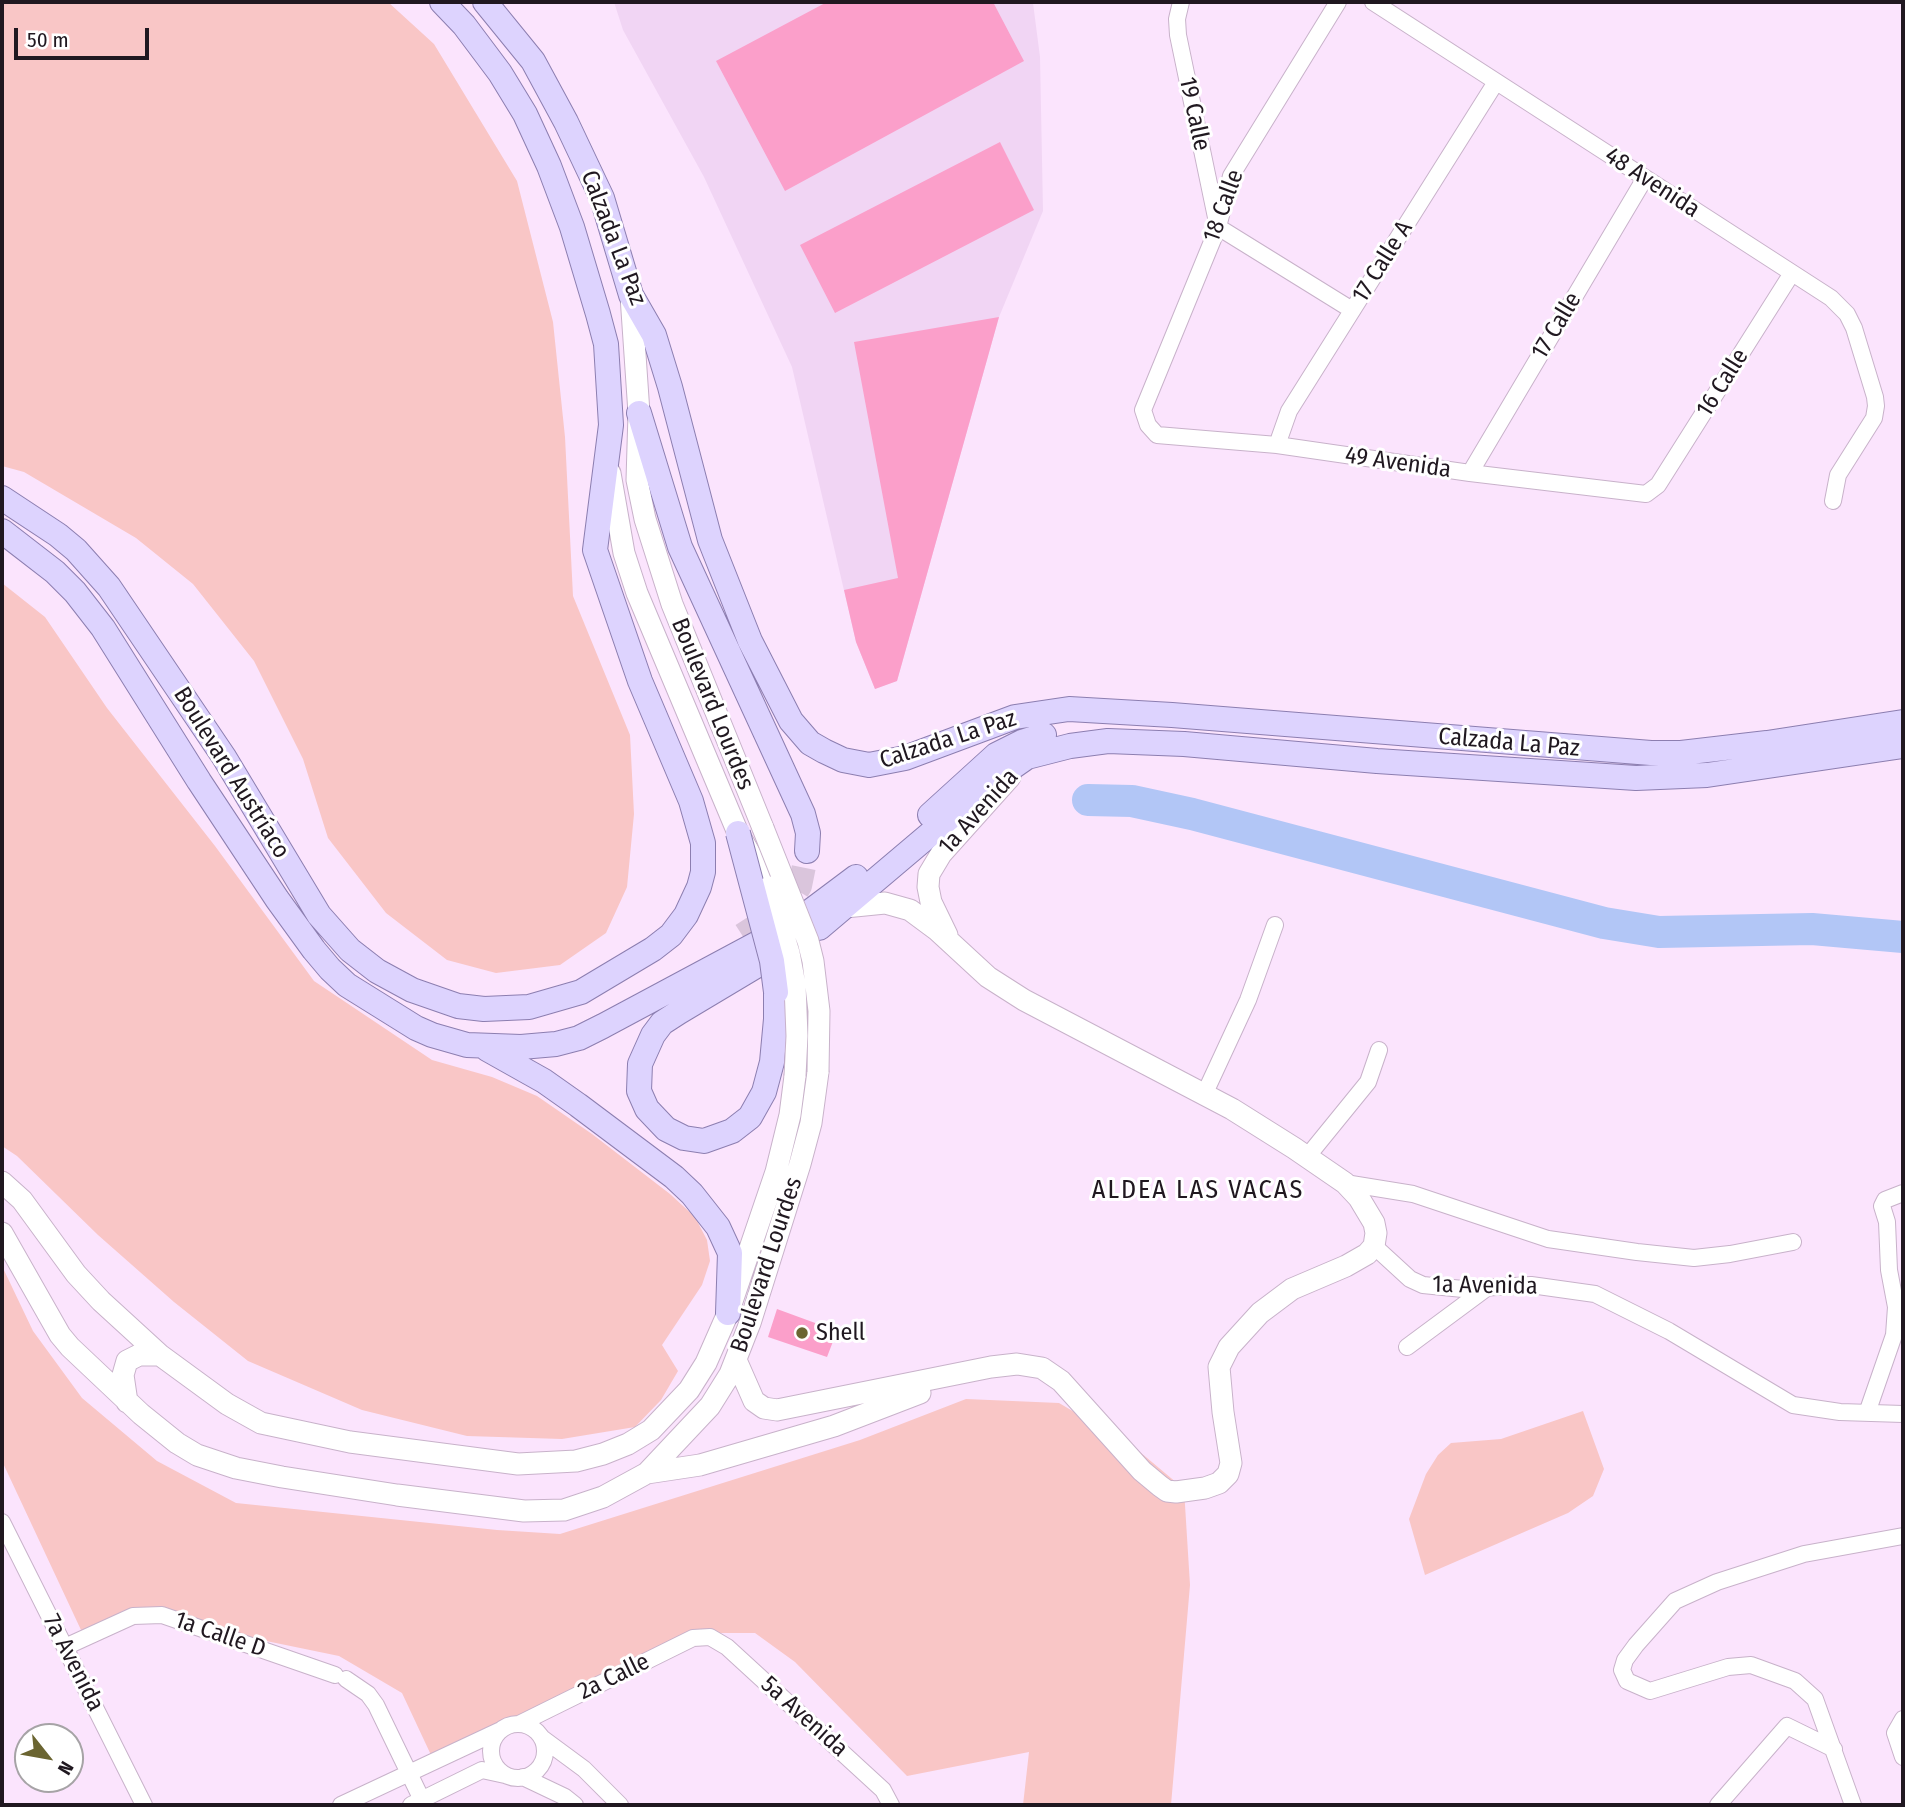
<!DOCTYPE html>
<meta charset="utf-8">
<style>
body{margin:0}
#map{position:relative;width:1905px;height:1807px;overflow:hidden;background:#fbe4fd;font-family:"Fira Sans Condensed",sans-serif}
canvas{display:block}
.frame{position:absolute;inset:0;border:4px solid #201820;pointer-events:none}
.north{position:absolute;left:14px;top:1723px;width:70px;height:70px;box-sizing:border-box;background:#fff;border:2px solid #a6a3a6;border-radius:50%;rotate:121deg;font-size:19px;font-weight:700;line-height:28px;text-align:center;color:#201820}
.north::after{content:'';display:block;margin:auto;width:24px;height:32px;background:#6b6531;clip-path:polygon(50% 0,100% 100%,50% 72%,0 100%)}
.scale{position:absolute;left:14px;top:28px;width:135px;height:32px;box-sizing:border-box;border:4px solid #201820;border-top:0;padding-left:9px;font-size:21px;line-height:24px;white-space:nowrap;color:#201820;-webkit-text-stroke:5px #fff;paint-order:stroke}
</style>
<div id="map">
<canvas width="1905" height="1807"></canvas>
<div class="frame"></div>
<div class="north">N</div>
<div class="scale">50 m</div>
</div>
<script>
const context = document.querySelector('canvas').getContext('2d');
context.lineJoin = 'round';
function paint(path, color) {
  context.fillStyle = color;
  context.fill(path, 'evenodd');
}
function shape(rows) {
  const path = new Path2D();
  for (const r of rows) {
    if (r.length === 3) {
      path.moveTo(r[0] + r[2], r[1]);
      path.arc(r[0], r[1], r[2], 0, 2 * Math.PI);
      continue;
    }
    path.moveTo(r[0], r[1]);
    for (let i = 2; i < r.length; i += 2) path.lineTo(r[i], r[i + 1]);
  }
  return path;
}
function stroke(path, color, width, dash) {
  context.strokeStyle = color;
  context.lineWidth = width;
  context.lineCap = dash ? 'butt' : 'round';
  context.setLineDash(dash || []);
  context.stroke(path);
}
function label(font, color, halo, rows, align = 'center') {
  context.font = font + ' "Fira Sans Condensed",sans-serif';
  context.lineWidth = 6;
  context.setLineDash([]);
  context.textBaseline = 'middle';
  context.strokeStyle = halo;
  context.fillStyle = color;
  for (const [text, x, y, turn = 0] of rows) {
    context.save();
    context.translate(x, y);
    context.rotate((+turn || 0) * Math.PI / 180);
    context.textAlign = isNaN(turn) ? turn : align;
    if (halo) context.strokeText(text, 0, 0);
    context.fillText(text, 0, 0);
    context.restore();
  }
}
const built = shape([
 [614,2,1033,3,1040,57,1043,211,999,317,897,681,875,689,856,642,792,367,704,177,623,30]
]);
const green = shape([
 [2,2,388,2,434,44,517,181,553,322,565,437,573,596,630,735,634,814,627,887,606,933,560,965,496,973,447,960,386,913,328,838,303,759,254,661,193,584,136,538,24,472,2,466],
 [2,583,45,617,107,708,215,846,314,981,432,1060,492,1077,537,1096,592,1134,670,1194,695,1217,707,1240,710,1261,702,1285,662,1345,678,1371,661,1400,635,1427,562,1439,467,1436,362,1410,248,1361,174,1302,98,1235,17,1156,2,1146],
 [2,1266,33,1331,82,1398,157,1461,236,1503,497,1530,560,1534,860,1440,966,1399,1059,1403,1134,1447,1184,1489,1190,1585,1171,1805,1023,1805,1029,1752,907,1776,795,1662,755,1633,717,1633,431,1755,402,1693,339,1656,140,1615,81,1630,2,1461],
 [1583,1411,1604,1469,1593,1496,1568,1513,1425,1575,1409,1519,1426,1474,1438,1455,1451,1443,1501,1439]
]);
const river = shape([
 [1088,800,1132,801,1192,814,1604,923,1659,932,1812,929,1903,937]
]);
const building = shape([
 [827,2,993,2,1024,61,785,191,716,61],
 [1000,142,1034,210,835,313,800,245],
 [999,317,897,681,875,689,856,642,844,590,898,578,854,342],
 [777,1309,837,1331,827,1357,768,1337]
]);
const primaryTunnel = shape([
 [742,935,775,914,791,901,800,886,807,851]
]);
const street = shape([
 [1181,2,1177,19,1178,35,1218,227,1352,310],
 [1338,2,1231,176,1218,227,1143,410,1148,425,1157,435,1277,445,1470,473,1646,494,1658,485,1792,273],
 [1373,2,1831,298,1847,314,1854,328,1875,397,1876,406,1874,418,1838,475,1833,501],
 [1277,445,1289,411,1496,82],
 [1470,473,1645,178],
 [1204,1095,1248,1000,1275,925],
 [1307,1157,1368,1082,1379,1050],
 [1345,1183,1413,1194,1548,1239,1637,1252,1694,1258,1730,1254,1793,1242],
 [1374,1246,1410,1279,1423,1285,1463,1289,1531,1285,1595,1294,1669,1331,1793,1405,1840,1412,1903,1414],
 [1407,1347,1488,1287],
 [1867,1413,1894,1335,1896,1307,1889,1270,1887,1222,1882,1206,1885,1200,1903,1193],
 [2,1522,144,1805],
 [65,1647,133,1616,162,1615,335,1675],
 [346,1679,368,1694,376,1705,422,1800],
 [1903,1719,1895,1733,1903,1757],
 [519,1724,693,1638,710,1637,727,1647,883,1790,891,1805],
 [518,1751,27],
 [542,1738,584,1769,620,1805],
 [523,1777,565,1797,575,1805],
 [341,1805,501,1730],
 [411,1805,482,1770,505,1775],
 [1718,1805,1787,1726,1834,1749],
 [1853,1805,1815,1699,1795,1681,1751,1665,1728,1667,1650,1691,1627,1681,1622,1670,1625,1660,1636,1645,1675,1601,1717,1582,1804,1554,1903,1536]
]);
const secondary = shape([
 [631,296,639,413,637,480,645,519,672,604,763,828],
 [610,473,624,553,637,593,738,833,769,887],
 [947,935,931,902,928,887,929,874,941,854,1010,777],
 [2,1182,22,1200,76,1274,101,1301,160,1355,227,1404,261,1423,350,1442,518,1464,576,1461,603,1454,628,1444,651,1430,689,1390,706,1363,728,1313,776,1172,790,1115,795,1076],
 [2,1233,60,1335,70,1347,141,1414,177,1443,197,1455,236,1468,282,1477,397,1495,524,1511,564,1510,603,1497,647,1473,710,1406,730,1374,750,1323,800,1164,811,1123,818,1072],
 [736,1360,754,1401,764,1408,777,1410,991,1367,1017,1364,1042,1368,1061,1381,1142,1471,1160,1486,1167,1491,1176,1492,1205,1488,1219,1483,1228,1474,1231,1463,1223,1412,1219,1367,1229,1347,1260,1313,1292,1289,1346,1266,1367,1254,1374,1246,1376,1233,1374,1223,1359,1198,1345,1183,1294,1148,1232,1109,1024,1000,988,977,937,930,910,910,885,903,845,907],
 [127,1402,123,1375,127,1361,139,1355,160,1355],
 [647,1473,700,1465,834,1426,920,1393]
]);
const primary = shape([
 [485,2,533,61,566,122,602,198,631,295,654,335,670,387,710,540,750,641,791,721,810,743,824,751,843,760,869,765,905,758,1015,717,1069,709,1172,715,1651,753,1681,753,1767,743,1903,722],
 [639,413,680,547,803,814,808,833,807,851],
 [2,498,58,535,76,550,109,587,224,757,319,915,350,950,377,971,412,990,458,1006,484,1009,529,1007,581,992,653,949,671,935,686,915,699,887,703,872,703,843,691,801,640,681,595,550,611,425,606,344,598,314,572,227,549,166,525,114,500,73,464,25,442,2],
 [2,531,55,572,75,592,103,628,199,781,277,899,314,950,330,969,347,985,416,1028,432,1035,467,1045,521,1047,556,1044,579,1038,603,1026,758,943],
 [930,815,996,755,1022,742,1044,735],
 [812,910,856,877],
 [819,928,994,780,1027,757,1070,746,1108,741,1184,744,1377,761,1636,778,1707,775,1903,746],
 [766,960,679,1012,662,1023,653,1035,640,1064,639,1091,647,1109,666,1129,684,1138,704,1141,732,1131,750,1117,764,1092,772,1062,776,1019,776,992],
 [487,1049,544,1081,578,1105,674,1177,692,1194,718,1227,730,1253,728,1313]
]);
const secondaryBridge = shape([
 [763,828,808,941,813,961,819,1011,818,1072],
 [769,887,789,953,795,985,797,1036,795,1076]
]);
const primaryBridge = shape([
 [738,833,772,961,776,992]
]);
const markers = [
 [802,1333,7,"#6b6531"]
];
const streetNames = [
 ["19 Calle",1194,114,78],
 ["48 Avenida",1652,183,33],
 ["18 Calle",1224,206,-70],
 ["Calzada La Paz",613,238,69],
 ["17 Calle A",1383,262,-58],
 ["17 Calle",1557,326,-59],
 ["16 Calle",1723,383,-58],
 ["49 Avenida",1398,463,8],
 ["Boulevard Lourdes",712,704,68],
 ["Calzada La Paz",948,740,-18],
 ["Calzada La Paz",1509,743,5],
 ["Boulevard Austríaco",231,773,58],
 ["1a Avenida",979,812,-48],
 ["Boulevard Lourdes",767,1265,-72],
 ["1a Avenida",1485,1286,1],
 ["1a Calle D",220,1635,19],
 ["7a Avenida",73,1663,63],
 ["2a Calle",614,1677,-26],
 ["5a Avenida",804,1717,42]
];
const poiNames = [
 ["Shell",816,1333]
];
const neighbourhoodNames = [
 ["ALDEA LAS VACAS",1198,1191]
];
paint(built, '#f1d5f4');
paint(green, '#f9c6c6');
stroke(river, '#b2c6f6', 32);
paint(building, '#fb9fca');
stroke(primaryTunnel, '#dac5dc', 24, [24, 12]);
stroke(street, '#c8b2ca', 18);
stroke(secondary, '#c8b2ca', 23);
stroke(primary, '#8c7eb0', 26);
stroke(street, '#fff', 16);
stroke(secondary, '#fff', 21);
stroke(primary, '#ddd3fe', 24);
stroke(secondaryBridge, '#c8b2ca', 23, []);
stroke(primaryBridge, '#8c7eb0', 26, []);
stroke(secondaryBridge, '#fff', 21);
stroke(primaryBridge, '#ddd3fe', 24);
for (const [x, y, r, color] of markers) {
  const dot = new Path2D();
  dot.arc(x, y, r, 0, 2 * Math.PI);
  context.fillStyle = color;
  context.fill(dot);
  stroke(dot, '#fff', 2.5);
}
label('24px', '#201820', '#fff', streetNames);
label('24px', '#201820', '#fff', poiNames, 'left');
context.letterSpacing = '2px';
label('26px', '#201820', '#fff', neighbourhoodNames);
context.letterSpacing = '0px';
</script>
